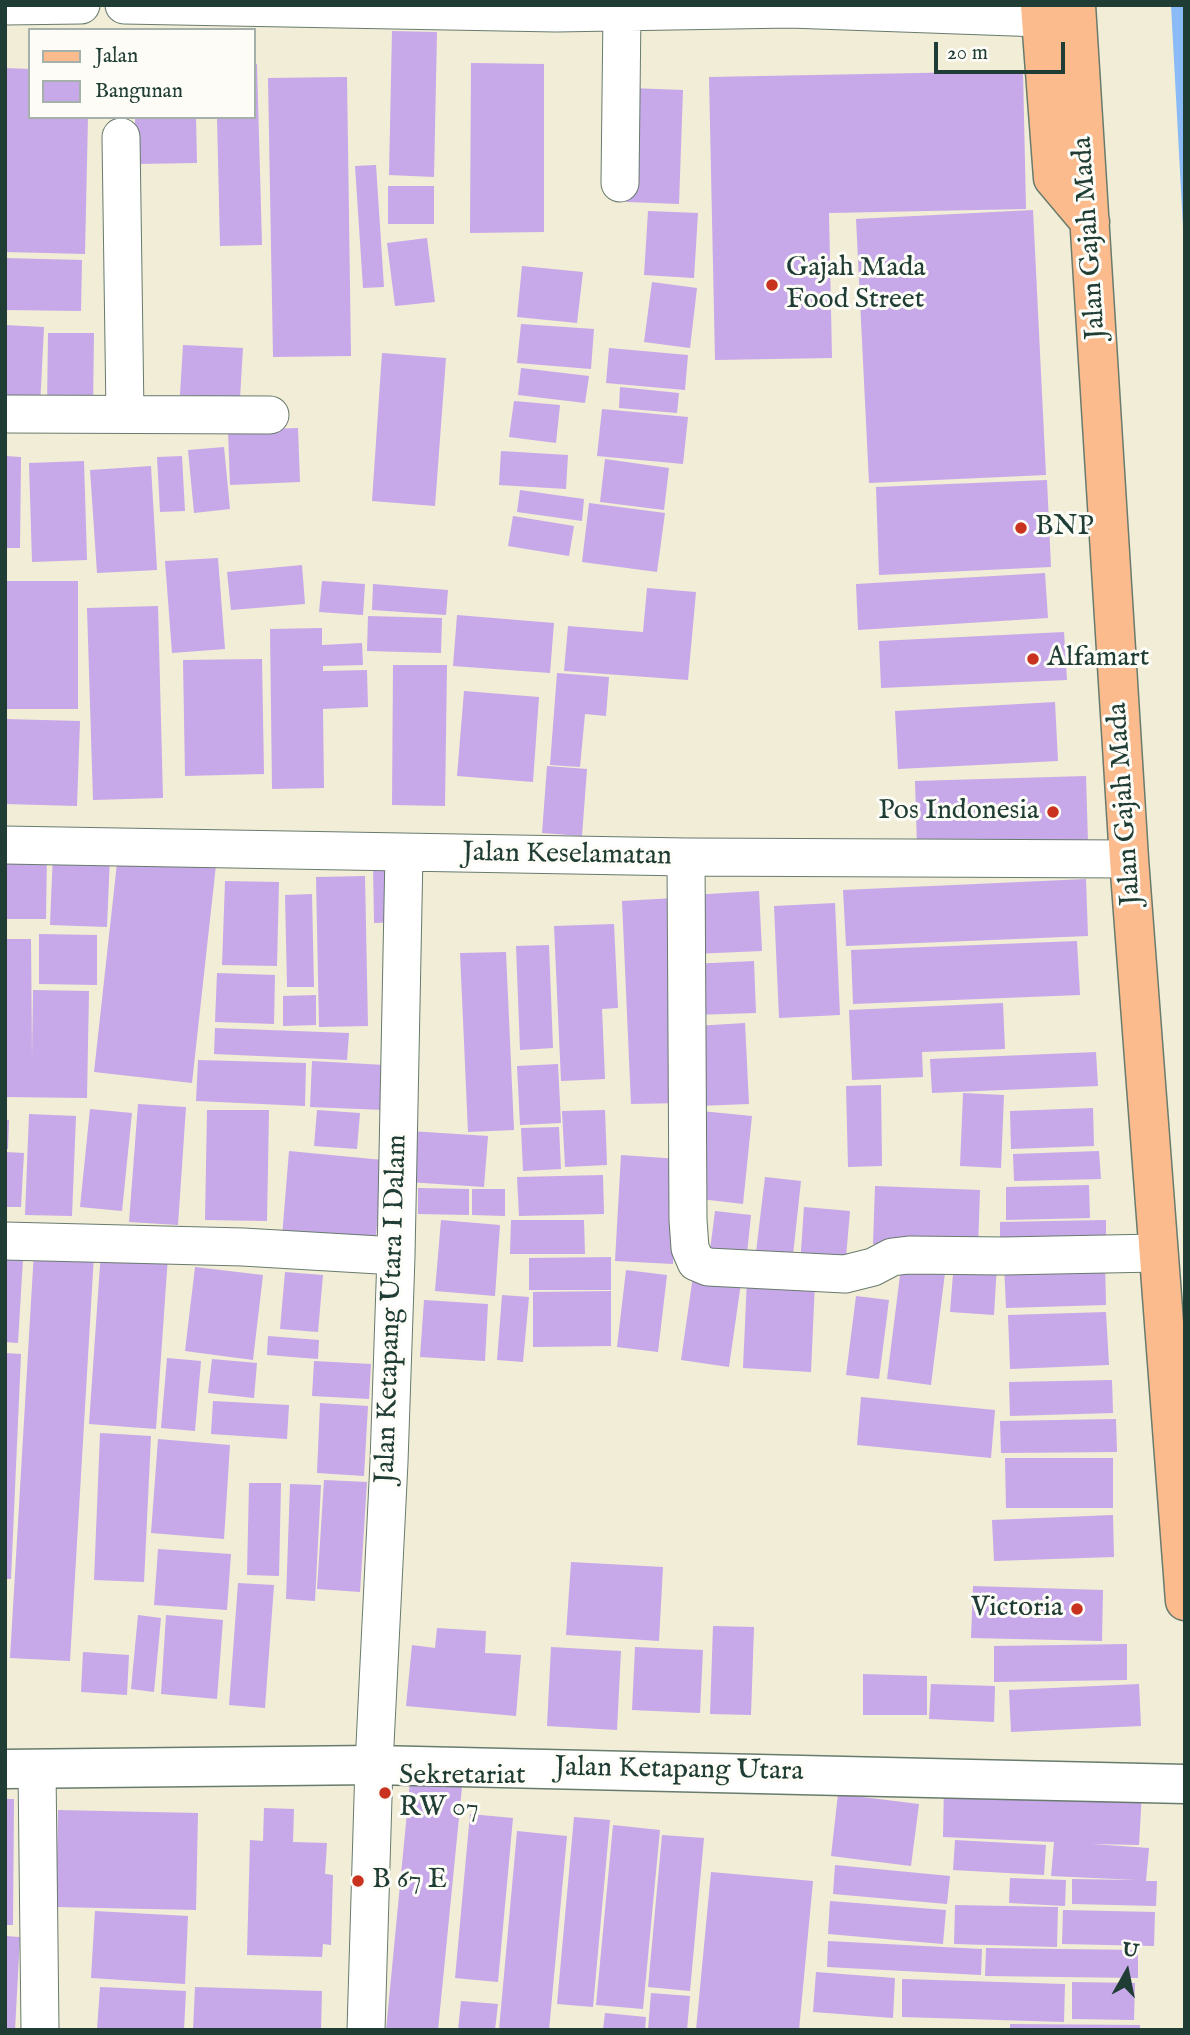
<!DOCTYPE html>
<style>
body{margin:0}
#map{position:relative;width:1190px;height:2035px;overflow:hidden;background:#f1edd7;font-family:"IM FELL English",serif}
canvas{display:block}
.frame{position:absolute;inset:0;border:7px solid #1f3d34;pointer-events:none}
.legend{position:absolute;left:28px;top:28px;width:228px;height:91px;box-sizing:border-box;background:#fdfcf7;border:2px solid #a4b0a9;margin:0;padding:9px 12px;list-style:none;font-size:21px;color:#1f3d34}
.legend li{display:flex;align-items:center;gap:14px;height:35px}
.legend b{width:35px;border:2px solid #a4b0a9}
.north{position:absolute;left:1092px;top:1937px;width:70px;height:70px;-webkit-text-stroke:5px #fdfcf7;paint-order:stroke;rotate:9deg;font-size:19px;font-weight:700;line-height:28px;text-align:center;color:#1f3d34}
.north::after{content:'';display:block;margin:auto;width:24px;height:32px;background:#1f3d34;clip-path:polygon(50% 0,100% 100%,50% 72%,0 100%)}
.scale{position:absolute;left:934px;top:42px;width:131px;height:32px;box-sizing:border-box;border:4px solid #1f3d34;border-top:0;padding-left:9px;font-size:21px;line-height:24px;white-space:nowrap;color:#1f3d34;-webkit-text-stroke:5px #fdfcf7;paint-order:stroke}
</style>
<div id="map">
<canvas width="1190" height="2035"></canvas>
<div class="frame"></div>
<ul class="legend">
<li><b style="height:9px;background:#fbbb8d"></b>Jalan</li>
<li><b style="height:19px;background:#c7a8e9"></b>Bangunan</li>
</ul>
<div class="north">U</div>
<div class="scale">20 m</div>
</div>
<script>
const context = document.querySelector('canvas').getContext('2d');
context.lineJoin = 'round';
function paint(path, color) {
  context.fillStyle = color;
  context.fill(path, 'evenodd');
}
function shape(rows) {
  const path = new Path2D();
  for (const r of rows) {
    path.moveTo(r[0], r[1]);
    for (let i = 2; i < r.length; i += 2) path.lineTo(r[i], r[i + 1]);
  }
  return path;
}
function stroke(path, color, width, dash) {
  context.strokeStyle = color;
  context.lineWidth = width;
  context.lineCap = dash ? 'butt' : 'round';
  context.setLineDash(dash || []);
  context.stroke(path);
}
function label(font, color, halo, rows, align = 'center') {
  context.font = font + ' "IM FELL English",serif';
  context.lineWidth = 6;
  context.setLineDash([]);
  context.textBaseline = 'middle';
  context.strokeStyle = halo;
  context.fillStyle = color;
  for (const [text, x, y, turn = 0] of rows) {
    context.save();
    context.translate(x, y);
    context.rotate((+turn || 0) * Math.PI / 180);
    context.textAlign = isNaN(turn) ? turn : align;
    if (halo) context.strokeText(text, 0, 0);
    context.fillText(text, 0, 0);
    context.restore();
  }
}
const water = shape([
 [1171,5,1185,5,1185,264]
]);
const building = shape([
 [392,31,437,32,434,177,389,175],
 [471,63,544,64,544,232,470,233],
 [254,64,257,64,262,245,220,246,217,117,254,117],
 [5,68,30,69,30,117,88,117,85,254,5,252],
 [1023,71,1026,209,829,213,832,358,715,360,709,77],
 [347,77,351,356,273,357,268,78],
 [631,88,683,90,679,204,626,202],
 [135,117,196,117,197,163,136,164],
 [376,165,384,287,363,288,355,166],
 [388,186,434,186,434,224,388,224],
 [1033,210,1046,475,869,483,856,219],
 [648,211,698,213,694,278,644,275],
 [427,238,435,302,395,306,387,243],
 [5,258,82,260,81,311,5,310],
 [522,266,583,272,577,323,517,317],
 [652,282,697,288,690,348,644,342],
 [521,324,594,329,591,369,517,363],
 [5,325,44,327,40,407,5,406],
 [48,333,94,333,93,410,47,409],
 [183,345,243,348,240,398,180,395],
 [609,348,688,355,685,390,606,383],
 [382,353,446,358,435,506,372,501],
 [521,368,589,376,585,403,518,395],
 [620,387,679,393,677,413,619,408],
 [514,401,560,405,556,443,509,437],
 [602,409,688,417,683,464,597,456],
 [298,428,300,482,230,485,228,430],
 [224,447,230,509,194,513,188,450],
 [501,451,568,455,566,489,499,485],
 [5,456,21,457,20,548,5,548],
 [182,456,185,511,160,512,157,457],
 [605,459,669,468,664,510,600,502],
 [84,461,87,560,32,562,29,463],
 [151,466,157,570,97,573,90,470],
 [1047,480,1051,567,879,575,876,487],
 [520,490,584,499,582,521,517,512],
 [589,503,665,513,657,572,582,562],
 [513,516,574,526,569,556,508,546],
 [218,558,225,649,172,653,165,561],
 [302,565,305,604,231,610,227,572],
 [1045,573,1048,618,858,630,856,584],
 [5,581,78,581,78,709,5,709],
 [322,581,365,584,363,615,319,612],
 [373,584,448,590,446,615,372,610],
 [647,588,696,592,688,680,564,671,568,626,643,632],
 [158,606,163,798,93,800,87,608],
 [457,615,554,623,550,673,453,666],
 [368,616,442,618,441,653,367,651],
 [322,628,322,645,362,643,363,665,323,666,323,671,367,670,368,707,323,709,324,788,272,789,270,629],
 [1064,632,1067,680,881,688,879,641],
 [262,659,264,774,185,776,183,660],
 [393,665,447,665,445,806,392,805],
 [557,673,609,677,606,716,585,714,580,767,550,765],
 [464,691,539,697,533,782,457,776],
 [1055,702,1058,761,898,769,895,711],
 [5,719,80,721,77,806,5,804],
 [547,766,587,769,582,836,542,833],
 [1086,776,1088,842,917,847,915,781],
 [5,850,47,850,46,919,5,919],
 [53,853,110,856,107,927,50,925],
 [118,854,216,865,192,1083,94,1072],
 [400,863,401,922,374,923,373,864],
 [365,876,368,1026,319,1027,316,877],
 [1086,879,1088,936,846,946,843,890],
 [225,881,279,882,277,966,222,965],
 [759,891,762,951,693,954,691,895],
 [312,894,314,987,287,987,285,895],
 [674,898,683,1103,631,1104,622,901],
 [835,903,840,1015,779,1018,774,906],
 [614,924,618,1008,602,1009,605,1079,561,1081,554,926],
 [39,934,97,935,97,985,39,984],
 [5,939,31,939,32,1058,33,990,89,991,87,1098,5,1097],
 [1077,941,1080,995,853,1004,851,950],
 [549,945,553,1048,520,1050,516,946],
 [506,952,514,1130,468,1132,460,953],
 [754,961,756,1013,693,1015,691,964],
 [217,973,275,975,274,1024,215,1022],
 [316,995,316,1025,283,1026,283,996],
 [1003,1003,1005,1049,922,1052,923,1077,852,1080,849,1010],
 [745,1023,749,1104,698,1106,695,1026],
 [215,1028,349,1033,347,1060,214,1054],
 [1096,1052,1098,1086,932,1093,930,1059],
 [198,1060,306,1063,305,1106,196,1101],
 [312,1061,385,1065,384,1110,310,1107],
 [558,1064,561,1123,520,1125,517,1066],
 [881,1085,882,1166,848,1167,846,1086],
 [963,1093,1004,1095,1001,1168,960,1166],
 [138,1104,186,1107,178,1225,129,1222],
 [1093,1108,1094,1146,1011,1149,1010,1111],
 [90,1109,132,1113,122,1211,80,1207],
 [207,1110,269,1110,267,1221,205,1220],
 [317,1110,360,1113,357,1149,314,1146],
 [605,1110,607,1165,565,1167,562,1111],
 [701,1111,752,1116,743,1204,692,1198],
 [29,1114,76,1116,72,1216,25,1215],
 [5,1120,9,1120,8,1149,5,1149],
 [559,1127,561,1169,523,1171,521,1128],
 [410,1131,488,1136,484,1187,408,1182],
 [289,1151,383,1160,375,1246,282,1237],
 [1099,1151,1101,1179,1014,1181,1013,1154],
 [5,1152,24,1153,21,1207,5,1207],
 [621,1155,679,1159,673,1264,615,1261],
 [603,1175,604,1214,519,1216,517,1177],
 [765,1177,801,1181,793,1255,756,1252],
 [1089,1185,1090,1218,1006,1220,1006,1187],
 [875,1186,980,1190,978,1248,873,1244],
 [418,1188,469,1189,469,1215,418,1214],
 [472,1189,505,1189,505,1216,472,1215],
 [804,1207,850,1211,845,1269,800,1265],
 [715,1211,751,1215,746,1263,709,1258],
 [441,1220,500,1225,495,1296,435,1291],
 [511,1220,584,1220,585,1254,510,1254],
 [1106,1220,1106,1251,1000,1254,1000,1222],
 [34,1251,94,1255,70,1661,10,1658],
 [101,1251,168,1256,156,1429,89,1424],
 [611,1257,611,1290,529,1290,529,1258],
 [5,1258,23,1259,18,1343,5,1342],
 [902,1259,946,1265,931,1385,887,1379],
 [954,1261,997,1264,994,1315,950,1312],
 [1105,1261,1106,1305,1006,1308,1004,1264],
 [195,1267,263,1275,253,1360,185,1351],
 [694,1269,742,1276,729,1367,681,1360],
 [626,1270,667,1275,658,1352,617,1347],
 [285,1272,323,1275,318,1332,280,1329],
 [747,1279,815,1282,811,1372,743,1368],
 [611,1291,611,1346,533,1347,533,1292],
 [502,1295,529,1297,523,1362,497,1360],
 [856,1296,889,1300,879,1379,846,1375],
 [424,1300,488,1304,485,1361,420,1357],
 [1106,1312,1109,1365,1010,1369,1008,1315],
 [268,1336,319,1340,318,1359,267,1355],
 [5,1353,21,1354,11,1579,5,1579],
 [167,1358,201,1361,195,1431,161,1428],
 [212,1359,257,1363,254,1398,208,1393],
 [314,1361,371,1364,369,1399,312,1396],
 [1112,1380,1113,1413,1010,1416,1009,1382],
 [861,1397,995,1410,991,1458,857,1445],
 [213,1401,289,1405,287,1439,211,1434],
 [320,1403,368,1406,364,1476,317,1473],
 [1116,1419,1117,1452,1001,1453,1000,1421],
 [100,1433,151,1436,144,1582,94,1580],
 [158,1439,230,1445,224,1539,151,1533],
 [1005,1458,1113,1458,1113,1508,1006,1508],
 [324,1480,367,1482,360,1592,317,1589],
 [249,1483,281,1483,279,1576,247,1575],
 [290,1484,321,1485,315,1601,286,1599],
 [1113,1515,1114,1557,994,1561,992,1520],
 [158,1549,231,1554,227,1610,154,1605],
 [571,1562,663,1567,659,1641,566,1635],
 [238,1583,274,1585,265,1708,229,1705],
 [973,1586,1103,1590,1102,1641,971,1638],
 [138,1615,161,1618,154,1692,131,1689],
 [166,1615,223,1620,217,1699,161,1694],
 [713,1626,754,1627,751,1715,710,1714],
 [437,1628,486,1631,485,1653,521,1655,516,1716,406,1706,412,1645,435,1648],
 [1127,1644,1127,1680,994,1682,994,1646],
 [551,1647,621,1651,617,1730,547,1726],
 [635,1647,703,1650,700,1713,632,1710],
 [83,1652,129,1655,127,1695,81,1692],
 [863,1674,927,1676,927,1715,863,1715],
 [931,1684,995,1686,994,1722,929,1719],
 [1139,1684,1141,1726,1011,1732,1009,1690],
 [411,1771,463,1777,438,2030,386,2030],
 [944,1784,1142,1792,1139,1845,1091,1844,1149,1848,1146,1881,1157,1881,1156,1906,1072,1904,1072,1879,1137,1880,1051,1876,1054,1842,943,1837],
 [838,1794,919,1804,911,1866,831,1856],
 [5,1799,14,1799,13,1925,5,1925],
 [264,1808,294,1809,293,1842,327,1843,325,1874,333,1875,331,1945,323,1944,322,1957,247,1955,250,1840,263,1841],
 [58,1810,198,1813,196,1910,56,1907],
 [470,1814,513,1818,498,1982,455,1978],
 [574,1817,610,1820,593,2007,557,2004],
 [613,1825,660,1830,643,2009,596,2005],
 [517,1831,567,1836,549,2030,499,2030],
 [662,1835,704,1838,690,1991,648,1987],
 [955,1840,1046,1845,1044,1875,953,1870],
 [835,1865,950,1876,947,1904,833,1894],
 [711,1872,813,1881,799,2030,696,2030],
 [1010,1878,1066,1880,1065,1906,1009,1903],
 [830,1901,946,1910,943,1944,828,1934],
 [955,1905,1058,1907,1057,1947,954,1944],
 [1063,1910,1155,1912,1154,1946,1062,1944],
 [95,1911,188,1916,185,1984,91,1978],
 [5,1936,20,1937,15,2030,5,2030],
 [828,1941,982,1949,981,1975,827,1967],
 [986,1948,1138,1950,1138,1978,985,1976],
 [816,1972,895,1978,893,2018,813,2012],
 [902,1979,1065,1984,1064,2022,902,2017],
 [1072,1982,1135,1983,1134,2020,1072,2019],
 [100,1987,186,1991,184,2030,97,2030],
 [195,1987,322,1991,321,2030,193,2030],
 [651,1993,690,1996,687,2030,648,2030],
 [461,2001,498,2004,495,2030,458,2030],
 [605,2013,646,2017,645,2030,603,2030],
 [1010,2024,1140,2025,1140,2030,1010,2030]
]);
const minor = shape([
 [124,5,556,13,790,9,1041,18],
 [5,6,81,5],
 [121,137,125,414],
 [620,183,622,11],
 [5,414,270,415],
 [5,845,686,857,1129,859],
 [686,857,688,1220,690,1248,696,1262,708,1267,845,1274,873,1267,892,1257,909,1255,1004,1256,1157,1253],
 [5,1241,243,1247,396,1256],
 [37,1769,40,2030],
 [366,2030,374,1765,389,1462,396,1256,404,854]
]);
const tertiary = shape([
 [5,1769,374,1765,1185,1784]
]);
const primary = shape([
 [1040,5,1053,178,1090,222],
 [1076,5,1129,859,1185,1601]
]);
const markers = [
 [772,285,7,"#c8321e"],
 [1021,528,7,"#c8321e"],
 [1033,659,7,"#c8321e"],
 [1053,812,7,"#c8321e"],
 [1077,1609,7,"#c8321e"],
 [385,1793,7,"#c8321e"],
 [358,1881,7,"#c8321e"]
];
const streetNames = [
 ["Jalan Gajah Mada",1091,238,-94],
 ["Jalan Gajah Mada",1126,804,-94],
 ["Jalan Keselamatan",567,856,1],
 ["Jalan Ketapang Utara I Dalam",393,1309,-88],
 ["Jalan Ketapang Utara",679,1771,1]
];
const poiNames = [
 ["Gajah Mada",786,269],
 ["Food Street",786,301],
 ["BNP",1035,528],
 ["Alfamart",1047,659],
 ["Pos Indonesia",1039,812,"right"],
 ["Victoria",1063,1609,"right"],
 ["Sekretariat",399,1777],
 ["RW 07",399,1809],
 ["B 67 E",372,1881]
];
paint(water, '#8abbf6');
paint(building, '#c7a8e9');
stroke(minor, '#687b6d', 39);
stroke(tertiary, '#687b6d', 41);
stroke(primary, '#687b6d', 41);
stroke(minor, '#fff', 37);
stroke(tertiary, '#fff', 38);
stroke(primary, '#fbbb8d', 38);
for (const [x, y, r, color] of markers) {
  const dot = new Path2D();
  dot.arc(x, y, r, 0, 2 * Math.PI);
  context.fillStyle = color;
  context.fill(dot);
  stroke(dot, '#fdfcf7', 2.5);
}
label('28px', '#1f3d34', '#fdfcf7', streetNames);
label('28px', '#1f3d34', '#fdfcf7', poiNames, 'left');
</script>
